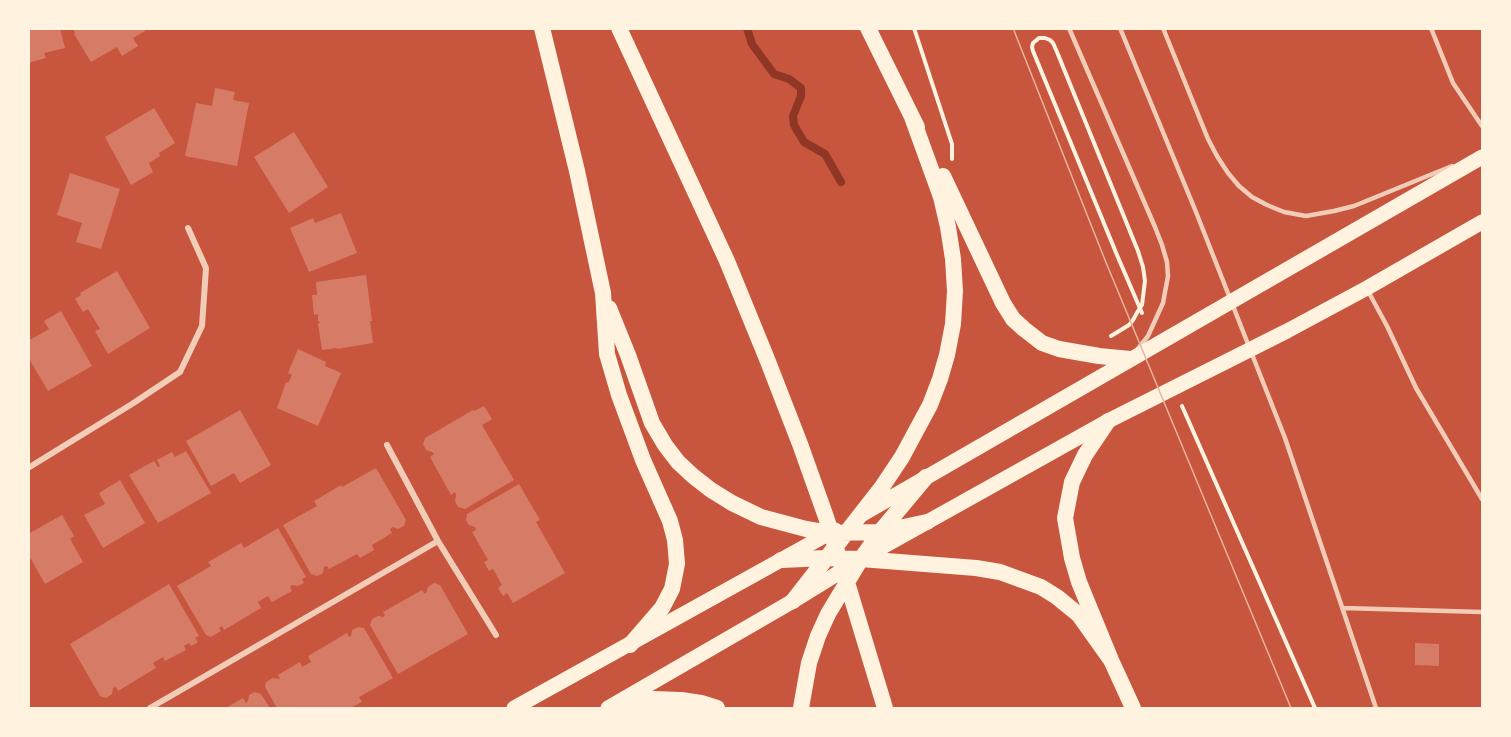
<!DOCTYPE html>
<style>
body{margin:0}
#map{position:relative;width:1511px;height:737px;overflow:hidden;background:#c8553d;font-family:"PT Sans Narrow",sans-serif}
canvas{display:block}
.frame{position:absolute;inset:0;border:30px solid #fff3e0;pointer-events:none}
</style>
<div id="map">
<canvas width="1511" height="737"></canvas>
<div class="frame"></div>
</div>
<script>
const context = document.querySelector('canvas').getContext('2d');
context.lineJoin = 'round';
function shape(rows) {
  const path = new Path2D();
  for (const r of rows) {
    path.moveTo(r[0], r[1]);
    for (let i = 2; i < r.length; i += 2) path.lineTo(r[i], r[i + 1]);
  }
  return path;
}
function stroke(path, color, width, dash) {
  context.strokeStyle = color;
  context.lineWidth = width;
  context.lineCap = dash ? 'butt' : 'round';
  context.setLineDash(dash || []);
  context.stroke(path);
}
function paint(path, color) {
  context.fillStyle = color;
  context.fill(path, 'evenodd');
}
const stream = shape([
 [747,28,752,44,774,74,789,79,801,88,801,96,793,116,794,125,804,142,825,154,841,182]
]);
const building = shape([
 [28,28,60,28,65,48,44,53,46,58,28,63],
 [73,28,143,28,145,31,133,38,138,46,122,56,117,47,91,62,74,34,75,33],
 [215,88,235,92,233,100,249,103,237,166,185,156,196,103,212,106],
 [154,108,175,143,159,153,160,156,149,163,153,172,131,185,105,137],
 [294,132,328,187,289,213,254,157],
 [70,173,120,189,101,249,76,242,82,223,57,215],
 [341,213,357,253,309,272,290,228,313,218,315,223],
 [117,271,150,328,108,354,95,331,100,329,88,309,83,312,75,299,81,295,80,293],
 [366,275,372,321,370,321,373,343,337,349,337,348,322,350,318,323,321,323,318,321,318,314,314,315,312,295,317,295,316,282],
 [61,311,92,366,48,391,28,357,28,341,49,329,44,321],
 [298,349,326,362,325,366,341,373,318,426,277,408,286,382,288,383,292,375,288,373],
 [484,406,492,419,482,425,514,480,465,509,458,507,455,501,456,495,455,492,451,495,430,457,434,454,432,452,426,450,423,444,425,438,473,410,474,411],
 [240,410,271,465,240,483,234,473,211,486,186,441],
 [186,451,211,493,158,523,129,475,154,461,158,467,160,466,157,460,172,452,175,457],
 [376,468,406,520,404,526,398,529,393,527,390,529,392,533,372,545,374,550,360,558,357,554,329,569,327,566,324,567,323,573,317,576,311,574,283,525,317,506,314,501,341,485,342,487],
 [120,480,145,523,103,548,84,515,105,504,99,493],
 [519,484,540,520,536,522,565,573,513,603,507,593,503,596,498,588,502,585,493,569,489,571,484,562,488,560,472,532,476,530,475,527,469,525,466,520,467,514],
 [62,515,74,536,70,539,83,562,45,584,28,554,28,534],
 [278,528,306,577,302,579,304,583,298,586,292,585,290,587,292,591,272,602,268,596,258,602,261,608,224,630,222,626,219,628,221,631,211,637,206,635,177,586,211,566,208,562,241,543,244,548],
 [434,583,440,585,468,634,398,674,370,625,372,619,378,616,383,617,385,616,383,612,422,590,425,594,426,593,428,587],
 [169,584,199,636,195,638,198,642,191,646,189,643,184,646,186,650,165,661,163,657,153,663,156,668,118,691,116,687,113,688,112,694,106,698,100,696,70,644],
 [358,627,364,628,393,678,359,697,362,702,350,708,277,708,265,687,266,682,273,678,280,679,278,675,300,662,302,667,311,662,308,656,347,633,349,637,351,636,352,630],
 [1415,643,1439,644,1439,666,1415,665],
 [255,692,261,694,270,708,226,708,243,698,246,703,248,701,249,695]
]);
const path = shape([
 [914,28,952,144,952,159],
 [1111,336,1129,325,1133,320,1138,311,1142,305,1145,281,1143,267,1138,251,1057,52,1053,43,1050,40,1045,38,1039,38,1033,43,1032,47,1033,51,1117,255,1142,313],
 [1182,406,1315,708]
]);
const service = shape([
 [1069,28,1155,227,1162,245,1167,262,1168,276,1163,303,1148,336,1137,350],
 [1120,28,1196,212,1285,438,1376,708],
 [1163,28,1208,139,1217,156,1228,173,1239,186,1252,197,1267,205,1284,212,1306,216,1334,211,1354,206,1452,166],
 [1431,28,1453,83,1482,126],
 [1368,291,1387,326,1416,388,1482,499],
 [1343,608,1482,612]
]);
const minor = shape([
 [387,445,438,541,496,635],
 [28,468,132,404,180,372,202,326,206,268,188,228],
 [150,708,438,541]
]);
const primary = shape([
 [861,515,1482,157],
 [514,708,835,530],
 [608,708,793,601,861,559,1108,421,1287,331,1367,288,1482,222]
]);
const trunk = shape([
 [542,28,577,171,603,293,607,354,619,395,643,460,670,521,675,540,677,564,672,589,662,608,630,645],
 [619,28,727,261,767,359,800,444,826,517,849,589,885,708],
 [868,28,917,127],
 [943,176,1003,303,1013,319,1024,329,1042,343,1059,349,1099,356,1130,359],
 [609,308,628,355,652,423,665,445,678,462,693,476,711,490,732,503,761,517,806,529,829,533,880,532,927,522],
 [1108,421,1085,455,1072,482,1065,518,1072,558,1079,582,1111,660,1133,708],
 [781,560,826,558,861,559,976,568,1000,572,1041,587,1057,597,1079,615,1111,660],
 [793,601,882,487,902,457,930,405,940,379,947,355,953,324,955,291,953,259,948,227,941,197,912,117],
 [621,702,652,699,681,700,701,703,717,708],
 [801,708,809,663,818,636,828,614,861,559,880,532,926,477]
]);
const tram = shape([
 [1013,28,1105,260,1291,708]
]);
stroke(stream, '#8f3625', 8);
paint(building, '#d67c66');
stroke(path, '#fff3e0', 4);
stroke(service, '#f1ccb7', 4.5);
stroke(minor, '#f1ccb7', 6);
stroke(primary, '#fff3e0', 15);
stroke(trunk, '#fff3e0', 16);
stroke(tram, '#e9b49f', 1.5);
</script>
